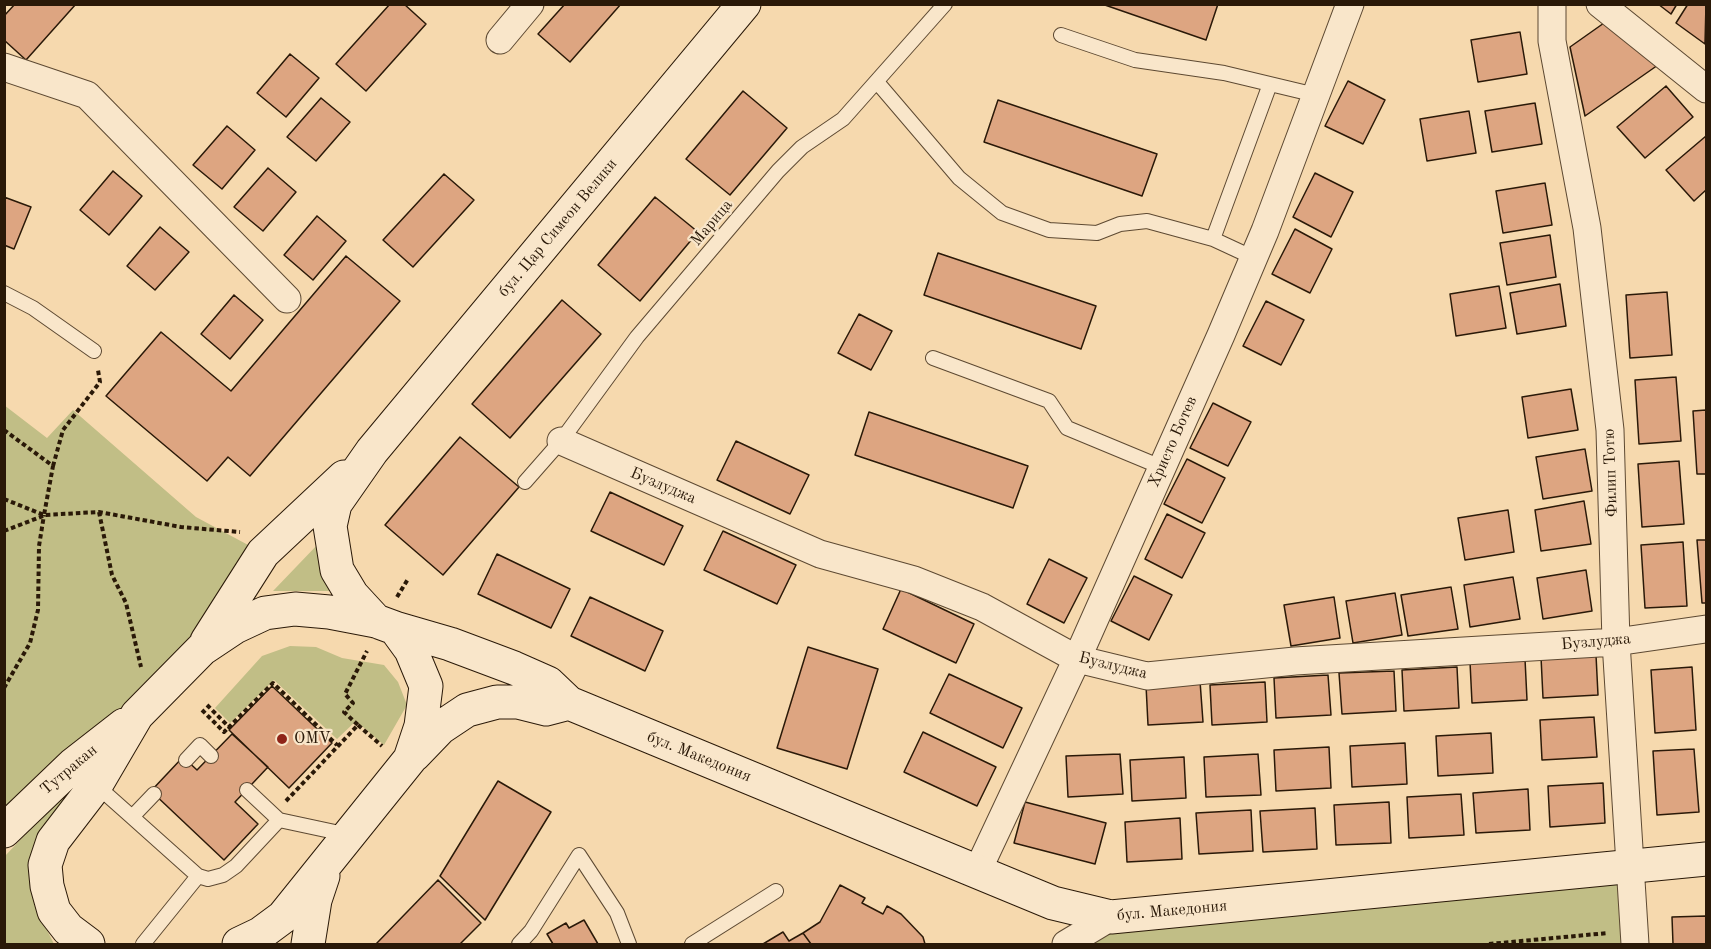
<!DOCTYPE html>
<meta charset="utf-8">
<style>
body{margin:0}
#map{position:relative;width:1711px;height:949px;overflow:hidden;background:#f6d9ae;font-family:"Old Standard TT",serif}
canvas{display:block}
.frame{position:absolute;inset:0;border:6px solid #2a1908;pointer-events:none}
</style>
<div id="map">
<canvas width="1711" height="949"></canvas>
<div class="frame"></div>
</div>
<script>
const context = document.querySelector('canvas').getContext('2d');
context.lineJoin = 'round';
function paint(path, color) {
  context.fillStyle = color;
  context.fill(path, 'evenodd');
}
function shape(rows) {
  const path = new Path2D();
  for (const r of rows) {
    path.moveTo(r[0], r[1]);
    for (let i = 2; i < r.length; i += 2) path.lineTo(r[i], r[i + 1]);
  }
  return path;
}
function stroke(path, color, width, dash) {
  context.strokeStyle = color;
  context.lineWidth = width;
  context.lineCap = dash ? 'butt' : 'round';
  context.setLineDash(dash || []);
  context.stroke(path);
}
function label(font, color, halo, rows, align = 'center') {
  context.font = font + ' "Old Standard TT",serif';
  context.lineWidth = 4.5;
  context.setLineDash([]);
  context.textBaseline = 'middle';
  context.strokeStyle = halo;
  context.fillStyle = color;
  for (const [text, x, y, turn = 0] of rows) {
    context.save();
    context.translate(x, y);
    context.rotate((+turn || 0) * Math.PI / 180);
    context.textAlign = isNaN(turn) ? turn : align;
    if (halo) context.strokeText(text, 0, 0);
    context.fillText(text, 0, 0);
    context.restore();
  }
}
const green = shape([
 [4,405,47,438,73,410,196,517,263,553,202,649,4,831],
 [320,542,331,591,273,591],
 [290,646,316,647,342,658,384,665,398,682,407,705,384,745,356,721,337,739,274,680,230,723,215,708,262,656],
 [73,784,78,790,34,850,34,904,54,944,5,943,5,856],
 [1631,867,1635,944,1066,944,1111,917]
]);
const building = shape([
 [15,4,76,4,26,60,4,40,4,16,15,4],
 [390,4,404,4,426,24,366,91,336,64,390,4],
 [565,4,621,4,570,62,538,34,565,4],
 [1102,4,1218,4,1206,40,1102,4],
 [1658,4,1677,4,1671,14,1658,4],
 [1688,4,1706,4,1705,44,1676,23,1688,4],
 [1604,23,1658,65,1585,116,1570,47,1604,23],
 [1520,32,1527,74,1478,82,1471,40,1520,32],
 [290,54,319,78,286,117,257,93,290,54],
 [1348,81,1385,100,1363,144,1325,126,1348,81],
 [1666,86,1693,117,1645,158,1617,127,1666,86],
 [743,91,787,128,730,195,686,159,743,91],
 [321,98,350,122,316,161,287,137,321,98],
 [998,100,1157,154,1142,196,984,142,998,100],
 [1535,103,1542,144,1492,152,1485,111,1535,103],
 [1469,111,1476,153,1427,161,1420,119,1469,111],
 [227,126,255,150,222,189,193,165,227,126],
 [1706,136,1706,190,1694,201,1666,170,1706,136],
 [268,168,296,192,263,231,234,207,268,168],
 [113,171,142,196,109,235,80,210,113,171],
 [1315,173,1353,192,1331,237,1293,217,1315,173],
 [444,174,474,200,413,267,383,240,444,174],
 [1545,183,1552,225,1503,233,1496,191,1545,183],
 [4,197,31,207,14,249,4,245,4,197],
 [655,197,698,232,640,301,598,265,655,197],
 [317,216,346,241,313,280,284,255,317,216],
 [160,227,189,252,155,290,127,266,160,227],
 [1295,229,1332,249,1310,293,1272,274,1295,229],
 [1550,235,1556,277,1507,285,1500,243,1550,235],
 [938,253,1096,306,1081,349,924,295,938,253],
 [346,256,400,301,250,476,228,457,207,481,106,396,161,332,231,391,346,256],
 [1560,284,1566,326,1517,334,1510,293,1560,284],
 [1499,286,1506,328,1456,336,1450,294,1499,286],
 [1667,292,1672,355,1630,358,1626,295,1667,292],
 [234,295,263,320,230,359,201,334,234,295],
 [562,300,601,334,510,438,472,404,562,300],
 [1266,301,1304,320,1281,365,1243,346,1266,301],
 [859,314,892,331,871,370,838,353,859,314],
 [1676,377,1681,441,1639,444,1635,380,1676,377],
 [1571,389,1578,430,1528,438,1522,397,1571,389],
 [1213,403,1251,422,1228,466,1190,448,1213,403],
 [1706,410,1706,474,1697,474,1693,411,1706,410],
 [869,412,1028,466,1013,508,855,455,869,412],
 [460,437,519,487,443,575,385,525,460,437],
 [736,441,809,475,790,514,717,480,736,441],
 [1585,449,1592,491,1543,499,1536,457,1585,449],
 [1187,459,1225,478,1202,523,1164,504,1187,459],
 [1679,461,1684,524,1642,527,1638,464,1679,461],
 [610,492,683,526,664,565,591,531,610,492],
 [1584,501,1591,544,1541,551,1535,510,1584,501],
 [1508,510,1514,552,1465,560,1458,518,1508,510],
 [1167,514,1205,533,1182,578,1145,559,1167,514],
 [723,531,796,565,777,604,704,570,723,531],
 [1697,540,1706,540,1706,603,1702,603,1697,540],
 [1683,542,1687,606,1645,608,1641,545,1683,542],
 [497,554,570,589,551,628,478,594,497,554],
 [1049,559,1087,578,1064,623,1027,604,1049,559],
 [1586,570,1592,611,1543,619,1537,578,1586,570],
 [1134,576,1172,595,1149,640,1111,621,1134,576],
 [1513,577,1520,619,1470,627,1464,585,1513,577],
 [1451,587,1458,629,1408,636,1401,595,1451,587],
 [901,589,974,624,956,663,883,629,901,589],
 [1395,593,1402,635,1353,643,1346,601,1395,593],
 [590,597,663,631,645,671,571,636,590,597],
 [1334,597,1340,638,1291,646,1284,605,1334,597],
 [808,647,878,669,847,769,777,748,808,647],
 [1596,655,1598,695,1543,698,1541,657,1596,655],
 [1525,659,1527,700,1472,703,1470,662,1525,659],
 [1457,667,1459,708,1404,711,1402,670,1457,667],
 [1692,667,1696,730,1655,733,1651,670,1692,667],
 [1394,671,1396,711,1342,714,1339,673,1394,671],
 [949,674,1022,708,1003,748,930,713,949,674],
 [1328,675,1331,715,1276,718,1274,678,1328,675],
 [1200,681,1203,722,1148,725,1146,685,1200,681],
 [1265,682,1267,722,1212,725,1210,685,1265,682],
 [272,686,332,743,289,788,229,730,272,686],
 [1594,717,1597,757,1542,760,1540,720,1594,717],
 [923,732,996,767,977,806,904,772,923,732],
 [1491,733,1493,773,1438,776,1436,736,1491,733],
 [232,734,268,767,235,802,258,824,224,860,151,791,183,757,197,770,232,734],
 [1405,743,1407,784,1352,787,1350,746,1405,743],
 [1329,747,1331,788,1276,791,1274,750,1329,747],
 [1694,749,1699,812,1657,815,1653,751,1694,749],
 [1120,754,1123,794,1068,797,1066,756,1120,754],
 [1258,754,1261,795,1206,797,1204,757,1258,754],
 [1184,757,1186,798,1132,801,1130,760,1184,757],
 [498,781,551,812,485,920,440,876,498,781],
 [1603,783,1605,823,1550,827,1548,786,1603,783],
 [1528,789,1530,830,1476,833,1473,793,1528,789],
 [1461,794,1464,835,1409,838,1407,797,1461,794],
 [1025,802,1106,823,1095,864,1014,843,1025,802],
 [1389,802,1391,843,1336,845,1334,805,1389,802],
 [1315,808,1317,849,1263,852,1260,811,1315,808],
 [1251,810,1253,851,1199,854,1196,813,1251,810],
 [1180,818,1182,859,1127,862,1125,822,1180,818],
 [438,880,481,923,460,944,376,944,438,880],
 [840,885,865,898,862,903,883,914,887,906,901,914,923,937,925,944,811,944,803,933,820,922,840,885],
 [1706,916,1706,944,1673,944,1672,917,1706,916],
 [584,920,598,944,553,944,547,934,566,923,569,928,584,920],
 [783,932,789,941,803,933,811,944,763,944,783,932]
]);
const path = shape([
 [4,430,53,466,44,515,99,512,181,527,240,532],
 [53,466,63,430,100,382,98,370],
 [4,499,44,515],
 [99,512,112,575,126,603,141,667],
 [4,531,43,516],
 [397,597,408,579],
 [4,688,30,643,38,610,39,546,44,515],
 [207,705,229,727,273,683,337,745],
 [202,710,224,732,229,727],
 [358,725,382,746],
 [286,801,358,725,344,712,353,703,345,694,367,651],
 [1489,944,1608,933]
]);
const lane = shape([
 [1061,35,1135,60,1224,73,1316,95],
 [877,82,959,178,1002,213,1049,230,1097,233,1120,224,1147,221,1213,239],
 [1254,258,1213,239,1270,84],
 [4,293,33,308,94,351],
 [933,358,1049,401,1067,428,1161,467],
 [525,482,561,441,637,337,778,171,802,147,843,119,945,4],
 [186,760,200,745,211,756],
 [96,785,132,817],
 [247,790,279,820],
 [154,794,132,817,198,876],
 [143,944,198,876,208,879,223,875,236,866,279,820,349,835],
 [519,944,531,931,579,855,617,913,629,944],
 [692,944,776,891]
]);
const street = shape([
 [1552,4,1552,41,1587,228,1610,430,1616,642,1635,944],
 [1600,4,1706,89],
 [500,40,530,4],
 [4,67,87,95,287,299],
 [561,441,820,554,914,580,982,607,1077,659,1147,676,1295,661,1616,642,1706,629],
 [977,872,1077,659,1221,335,1265,231,1350,4],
 [1066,944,1111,917]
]);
const secondary = shape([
 [376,621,352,595,337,570,330,526,335,504,372,451,744,4],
 [395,628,450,644,514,668,548,683,569,703,1053,903,1111,917,1706,859],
 [207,641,263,553,344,477],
 [414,755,440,728,467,710,497,702,518,702,546,709,569,703],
 [4,831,74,764,124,725],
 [88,944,68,929,54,911,47,886,45,865,53,841,96,785,137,715,202,649,235,627,265,613,295,609,329,612,376,621,395,628,411,650,426,686,421,726,410,759,283,917,260,934,239,944],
 [308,944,315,900,323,876]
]);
const markers = [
 [282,739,6,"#8f2418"]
];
const streetNames = [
 ["Марица",712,223,-50],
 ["бул. Цар Симеон Велики",558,228,-50],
 ["Христо Ботев",1173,442,-66],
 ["Филип Тотю",1611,473,-92],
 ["Бузлуджа",663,486,23],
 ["Бузлуджа",1596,642,-5],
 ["Бузлуджа",1113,666,14],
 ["бул. Македония",699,757,22],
 ["Тутракан",69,770,-40],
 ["бул. Македония",1172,911,-5]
];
const poiNames = [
 ["OMV",294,739]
];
paint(green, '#c1be86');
paint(building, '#dda581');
stroke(building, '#2a1908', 1.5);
stroke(lane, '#5d4932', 16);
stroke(street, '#5d4932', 29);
stroke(secondary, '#2a1908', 35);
stroke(path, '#2a1908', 4, [4.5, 3]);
stroke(lane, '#f9e6ca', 14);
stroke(street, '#f9e6ca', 27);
stroke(secondary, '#f9e6ca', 33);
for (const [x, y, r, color] of markers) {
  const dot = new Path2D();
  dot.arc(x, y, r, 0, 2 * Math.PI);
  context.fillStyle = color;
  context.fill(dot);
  stroke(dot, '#f9e6ca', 2);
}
label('16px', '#2a1908', '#f9e6ca', streetNames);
label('16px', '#2a1908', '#f9e6ca', poiNames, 'left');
</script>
